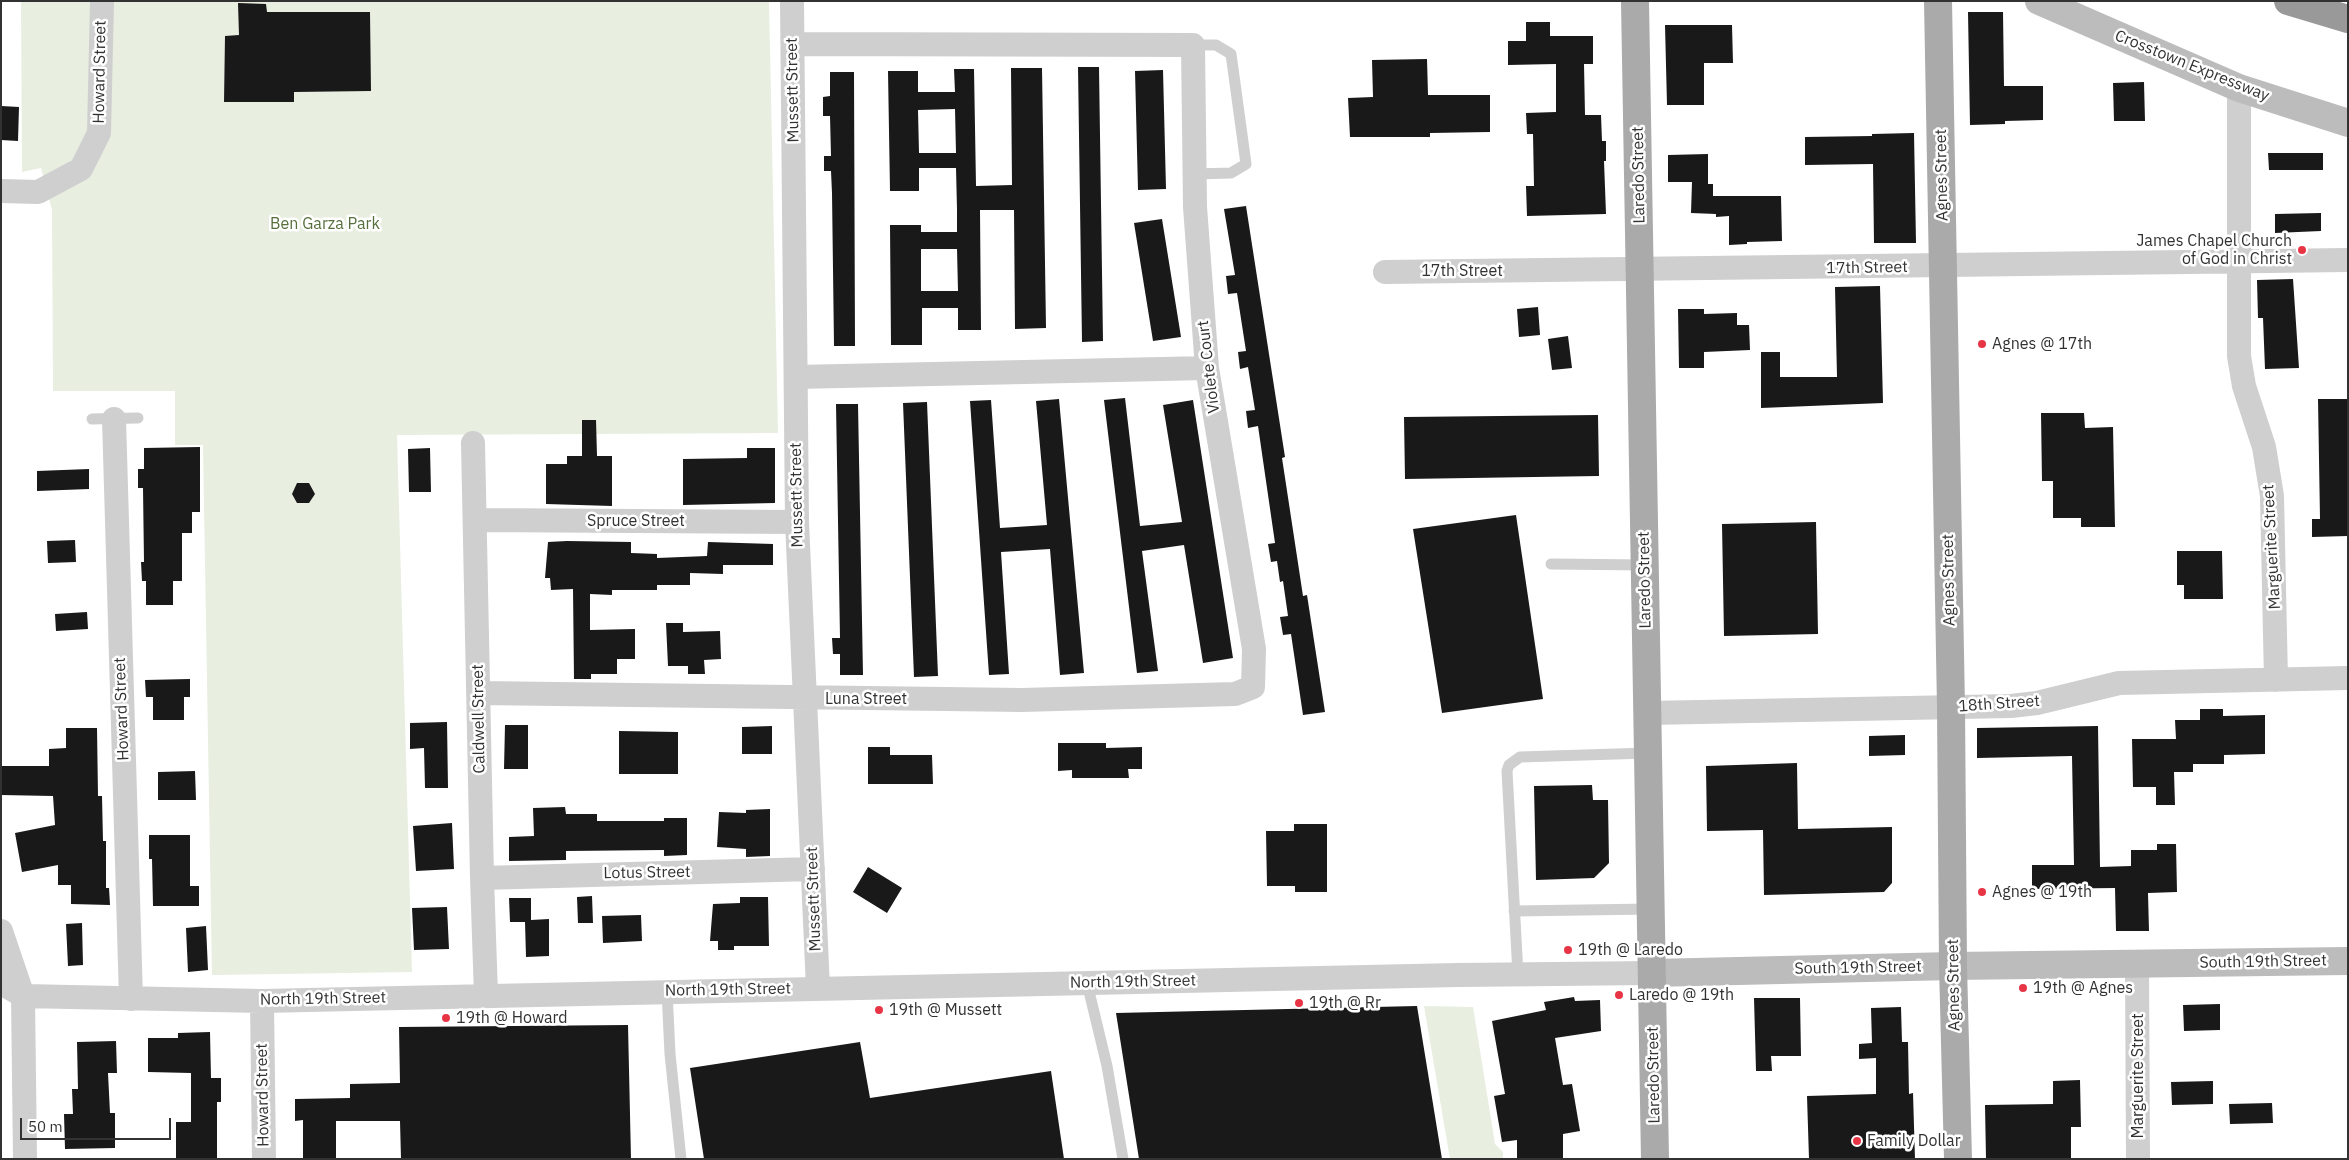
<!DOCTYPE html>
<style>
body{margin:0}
#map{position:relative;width:2349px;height:1160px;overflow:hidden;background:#fff;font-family:"IBM Plex Sans",sans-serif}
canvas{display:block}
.frame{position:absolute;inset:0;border:2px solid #323232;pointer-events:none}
.scale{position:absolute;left:20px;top:1118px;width:151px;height:22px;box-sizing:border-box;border:2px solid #323232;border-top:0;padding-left:6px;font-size:15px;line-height:18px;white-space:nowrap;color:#323232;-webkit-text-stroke:4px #fff;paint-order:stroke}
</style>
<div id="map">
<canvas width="2349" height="1160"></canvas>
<div class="frame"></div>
<div class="scale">50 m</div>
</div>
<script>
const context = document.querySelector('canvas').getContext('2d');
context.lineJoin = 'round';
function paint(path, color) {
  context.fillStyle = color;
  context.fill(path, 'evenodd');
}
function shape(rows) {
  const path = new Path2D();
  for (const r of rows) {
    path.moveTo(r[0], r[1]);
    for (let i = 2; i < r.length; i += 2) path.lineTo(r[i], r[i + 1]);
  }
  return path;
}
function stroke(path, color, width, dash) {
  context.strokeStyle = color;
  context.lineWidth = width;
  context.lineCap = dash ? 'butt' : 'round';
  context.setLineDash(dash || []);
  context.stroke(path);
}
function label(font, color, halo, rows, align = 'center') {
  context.font = font + ' "IBM Plex Sans",sans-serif';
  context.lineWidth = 5;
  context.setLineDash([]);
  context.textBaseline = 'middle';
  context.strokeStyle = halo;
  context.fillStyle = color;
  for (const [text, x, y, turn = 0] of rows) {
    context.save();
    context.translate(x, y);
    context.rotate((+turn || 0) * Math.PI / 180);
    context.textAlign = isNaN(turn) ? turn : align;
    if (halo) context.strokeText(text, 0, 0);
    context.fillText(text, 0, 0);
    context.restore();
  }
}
const green = shape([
 [21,1,769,1,778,433,397,435,412,972,212,975,203,445,175,445,175,391,53,391,52,210,41,168,22,172],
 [1424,1006,1473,1007,1495,1144,1503,1152,1503,1159,1450,1159]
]);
const building = shape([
 [238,3,266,4,267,12,370,12,371,91,294,92,294,102,224,102,225,36,239,35],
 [1968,12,2003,12,2004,86,2043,86,2043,120,2005,121,2005,124,1970,125],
 [1526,22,1550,22,1550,36,1593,36,1593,64,1584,64,1585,115,1601,115,1602,141,1606,141,1606,161,1604,161,1606,214,1527,216,1526,186,1534,186,1533,134,1527,134,1526,113,1556,112,1556,64,1508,65,1508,41,1526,41],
 [1665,25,1732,25,1733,63,1704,63,1704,105,1667,105],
 [1427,59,1428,95,1490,95,1490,132,1430,133,1430,137,1350,137,1348,98,1373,97,1372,60],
 [1078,67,1099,67,1103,341,1082,342],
 [1011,68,1042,68,1046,328,1015,329,1014,210,980,210,981,330,958,330,958,308,922,308,922,345,891,345,890,225,921,225,921,232,957,232,957,209,956,168,919,168,919,191,890,191,888,71,918,71,918,92,955,92,954,69,974,69,976,186,1012,185],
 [955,109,956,153,919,153,918,110],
 [921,249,957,249,958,291,921,291],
 [1163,70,1166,189,1138,190,1135,71],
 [830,72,854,72,855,346,834,346,832,193,831,171,824,171,824,156,831,156,830,116,823,116,823,97,830,96],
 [2144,82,2145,121,2114,121,2113,83],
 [1,106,19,107,18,141,1,140],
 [1914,133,1916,243,1874,243,1873,164,1805,165,1805,137,1872,136,1872,134],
 [2268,153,2323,153,2323,170,2269,170],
 [1708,154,1708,184,1713,184,1713,196,1781,196,1782,241,1747,242,1747,244,1729,245,1729,216,1716,217,1716,214,1691,213,1692,182,1668,182,1668,155],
 [1246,206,1285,457,1282,458,1303,596,1307,595,1325,712,1303,715,1291,634,1283,635,1280,617,1288,616,1283,581,1280,582,1277,561,1271,562,1268,544,1275,543,1258,426,1248,428,1246,411,1255,410,1248,367,1240,369,1238,352,1246,351,1237,293,1228,294,1226,276,1235,275,1224,209],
 [2321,213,2321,231,2275,233,2275,214],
 [1162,219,1181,337,1153,341,1134,223],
 [2293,279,2299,368,2265,369,2263,318,2258,318,2257,280],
 [1880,286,1883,403,1761,408,1761,352,1780,352,1780,377,1837,377,1835,287],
 [1538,307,1540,335,1519,337,1517,309],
 [1678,309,1704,309,1704,314,1737,313,1737,325,1749,325,1750,350,1704,352,1704,368,1679,368],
 [1568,336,1572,368,1552,370,1548,339],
 [1125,398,1140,526,1182,522,1163,405,1193,400,1233,658,1203,663,1184,545,1142,551,1158,671,1137,673,1104,400],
 [1059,399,1084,673,1060,675,1050,549,1001,552,1009,674,989,675,970,401,991,400,1000,528,1047,525,1036,401],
 [2318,399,2348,399,2348,536,2312,537,2312,519,2320,519],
 [927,402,938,676,914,677,903,403],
 [836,404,858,404,863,675,840,675,840,654,833,654,832,638,840,638],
 [2041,413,2084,413,2085,428,2113,427,2115,527,2081,527,2081,518,2053,518,2053,481,2042,481],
 [1598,415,1599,476,1405,479,1404,417],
 [582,420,596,420,597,456,612,456,612,506,546,504,546,464,567,464,567,456,582,456],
 [200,447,200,512,192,512,192,533,182,533,182,581,173,581,173,605,146,605,146,581,142,581,141,562,144,562,143,488,138,488,138,469,144,469,144,448],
 [430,448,431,492,409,492,408,449],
 [747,448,775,448,775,503,683,505,683,459,747,458],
 [89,469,89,489,37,491,37,471],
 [297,483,309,483,315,494,309,503,297,503,292,494],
 [1516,515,1543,699,1442,713,1413,529],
 [1816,522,1818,634,1724,636,1722,524],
 [75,540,76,562,48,563,47,541],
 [567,541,631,542,631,553,657,554,657,558,707,556,708,542,773,544,773,565,723,565,723,574,690,573,690,585,657,585,657,590,612,590,612,595,590,594,590,630,635,629,635,659,617,659,617,674,591,674,591,679,574,679,573,589,551,590,550,578,545,578,548,542],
 [2177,551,2222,551,2223,599,2184,599,2184,585,2177,585],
 [87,612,88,629,56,631,55,614],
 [666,623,683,623,683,632,720,631,721,659,704,660,705,674,688,674,688,666,668,666],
 [190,679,190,697,184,697,184,720,153,720,153,697,146,697,145,680],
 [2200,709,2223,709,2223,716,2265,715,2265,754,2224,755,2224,764,2193,764,2193,772,2174,772,2175,805,2156,805,2156,787,2133,787,2132,739,2176,739,2175,720,2200,720],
 [447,722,448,788,425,788,424,748,410,749,410,723],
 [505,725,528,725,528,769,504,769],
 [772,726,772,754,742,754,742,727],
 [2098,726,2100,867,2131,866,2131,850,2157,850,2157,844,2176,844,2177,892,2148,893,2149,931,2116,931,2115,888,2032,889,2032,865,2074,865,2072,756,1977,758,1977,728],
 [66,728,97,728,98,796,102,796,103,841,106,841,106,888,109,888,110,905,71,904,71,885,58,885,58,865,22,872,15,833,55,825,53,796,1,795,1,766,49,766,49,749,66,748],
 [619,731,678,732,678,774,619,774],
 [1905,735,1905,755,1869,756,1869,736],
 [1058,743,1106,743,1106,748,1142,747,1142,769,1128,769,1129,778,1072,778,1072,770,1058,771],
 [868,747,890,747,890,755,932,755,933,784,868,784],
 [1797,763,1798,829,1892,827,1892,883,1884,892,1764,895,1763,830,1707,831,1706,766],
 [195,771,196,800,158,800,158,772],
 [1592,785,1593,800,1608,800,1609,863,1594,878,1536,880,1534,786],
 [565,807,566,814,597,814,597,821,664,821,664,818,687,818,687,855,664,856,664,850,566,851,566,860,509,861,509,837,534,836,533,808],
 [770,809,770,856,746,857,746,849,717,847,719,812,746,813,746,810],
 [452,823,454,869,416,871,413,826],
 [1294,824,1327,824,1327,892,1295,892,1295,886,1267,886,1266,831,1294,831],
 [149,835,190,835,190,886,199,886,199,906,153,906,152,859,149,859],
 [868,867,902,888,887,913,853,892],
 [592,896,593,923,578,923,577,897],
 [740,897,768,897,769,946,734,946,734,950,718,950,718,941,710,941,713,904,740,903],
 [509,898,531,898,531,920,549,919,549,956,526,957,525,922,510,922],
 [447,907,449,949,414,950,412,908],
 [641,915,642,941,603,943,602,916],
 [82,923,83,965,68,966,66,924],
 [206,926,208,970,188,972,186,928],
 [1574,997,1575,1001,1600,1000,1601,1031,1555,1038,1563,1085,1572,1084,1580,1131,1563,1134,1563,1159,1517,1159,1517,1140,1502,1142,1494,1096,1505,1094,1492,1021,1546,1010,1544,1002],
 [1754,998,1800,998,1801,1056,1771,1056,1772,1071,1756,1071],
 [2220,1004,2220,1030,2184,1031,2183,1005],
 [1417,1006,1442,1159,1139,1159,1116,1013],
 [1901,1007,1902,1042,1908,1042,1909,1094,1913,1093,1915,1159,1809,1159,1807,1096,1876,1094,1876,1058,1859,1059,1859,1044,1872,1043,1871,1008],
 [628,1025,631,1159,401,1159,400,1121,336,1121,336,1159,303,1159,303,1120,295,1121,295,1099,350,1098,350,1084,400,1083,399,1027],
 [210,1032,211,1078,221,1078,221,1102,217,1102,217,1159,176,1159,176,1122,191,1122,191,1073,148,1072,148,1038,178,1038,178,1033],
 [116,1041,117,1073,108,1073,110,1113,115,1113,115,1148,65,1149,64,1114,73,1114,72,1089,78,1089,77,1042],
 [860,1042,870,1098,1051,1071,1064,1159,704,1159,690,1068],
 [2080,1080,2081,1127,2071,1127,2071,1159,1986,1159,1985,1105,2053,1104,2053,1081],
 [2213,1081,2213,1104,2172,1105,2171,1082],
 [2272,1103,2273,1123,2230,1124,2229,1104]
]);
const lane = shape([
 [1193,45,1216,45,1231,54,1246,164,1231,173,1194,174],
 [92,419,138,418],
 [1551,564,1645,565],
 [1514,911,1651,909],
 [1518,975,1507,771,1509,765,1520,757,1648,753],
 [1087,983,1107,1066,1123,1159],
 [667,991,670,1054,681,1159]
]);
const street = shape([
 [792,1,797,522,818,988],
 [2239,88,2239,356,2244,386,2264,447,2272,496,2276,680],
 [1,191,38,192,81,169,99,133,102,1],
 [1385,272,2348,260],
 [796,377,1207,368],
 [114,419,131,999],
 [473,443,482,878,486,995],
 [475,520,797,522],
 [479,693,1022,700,1235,694,1253,687,1254,649,1207,368,1195,207,1193,45,793,44],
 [1647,713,2011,706,2037,703,2119,683,2348,678],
 [482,878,813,869],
 [1,931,23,996,25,1159],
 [2137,964,2138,1159],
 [1,983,23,996,262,1001,1458,975,1652,973],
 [262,1001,264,1159]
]);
const secondary = shape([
 [2039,1,2239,88,2348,123],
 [1652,973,1953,966,2348,961]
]);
const primary = shape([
 [1635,1,1655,1159],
 [1938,1,1951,707,1953,966,1958,1159]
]);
const highway = shape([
 [2288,1,2348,19]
]);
const markers = [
 [2302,250,5,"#e83546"],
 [1982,344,5,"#e83546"],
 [1982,892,5,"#e83546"],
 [1568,950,5,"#e83546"],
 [2023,988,5,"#e83546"],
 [1619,995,5,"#e83546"],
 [1299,1003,5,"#e83546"],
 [879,1010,5,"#e83546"],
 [446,1018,5,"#e83546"],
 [1857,1141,5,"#e83546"]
];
const streetNames = [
 ["Crosstown Expressway",2192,66,22],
 ["Howard Street",100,72,-89],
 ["Mussett Street",793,90,-91],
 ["Laredo Street",1639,175,-91],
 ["Agnes Street",1942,175,-91],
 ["17th Street",1867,268,-1],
 ["17th Street",1462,271],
 ["Violete Court",1209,367,-97],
 ["Mussett Street",797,495,-91],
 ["Spruce Street",636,521],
 ["Marguerite Street",2272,547,-93],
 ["Laredo Street",1645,580,-91],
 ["Agnes Street",1949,580,-91],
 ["Luna Street",866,699],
 ["18th Street",1999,704,-4],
 ["Howard Street",122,709,-92],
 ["Caldwell Street",479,719,-91],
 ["Lotus Street",647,873,-1],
 ["Mussett Street",814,899,-92],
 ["South 19th Street",2263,962,-1],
 ["South 19th Street",1858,968,-1],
 ["North 19th Street",1133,982,-1],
 ["Agnes Street",1954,985,-91],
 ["North 19th Street",728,990,-1],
 ["North 19th Street",323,999,-1],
 ["Laredo Street",1654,1075,-91],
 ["Marguerite Street",2138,1076,-90],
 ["Howard Street",263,1095,-91]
];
const parkNames = [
 ["Ben Garza Park",325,224]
];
const poiNames = [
 ["James Chapel Church",2292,241,"right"],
 ["of God in Christ",2292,259,"right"],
 ["Agnes @ 17th",1992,344],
 ["Agnes @ 19th",1992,892],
 ["19th @ Laredo",1578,950],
 ["19th @ Agnes",2033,988],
 ["Laredo @ 19th",1629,995],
 ["19th @ Rr",1309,1003],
 ["19th @ Mussett",889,1010],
 ["19th @ Howard",456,1018],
 ["Family Dollar",1867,1141]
];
paint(green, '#e8eee0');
paint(building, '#191919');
stroke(lane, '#cfcfcf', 11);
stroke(street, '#cfcfcf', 24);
stroke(secondary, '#bcbcbc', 28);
stroke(primary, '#aaa', 28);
stroke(highway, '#999', 28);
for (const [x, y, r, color] of markers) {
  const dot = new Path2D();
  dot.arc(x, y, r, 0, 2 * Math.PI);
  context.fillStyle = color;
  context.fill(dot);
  stroke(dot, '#fff', 2);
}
label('16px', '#323232', '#fff', streetNames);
label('16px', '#566f3d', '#fff', parkNames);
label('16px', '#323232', '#fff', poiNames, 'left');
</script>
